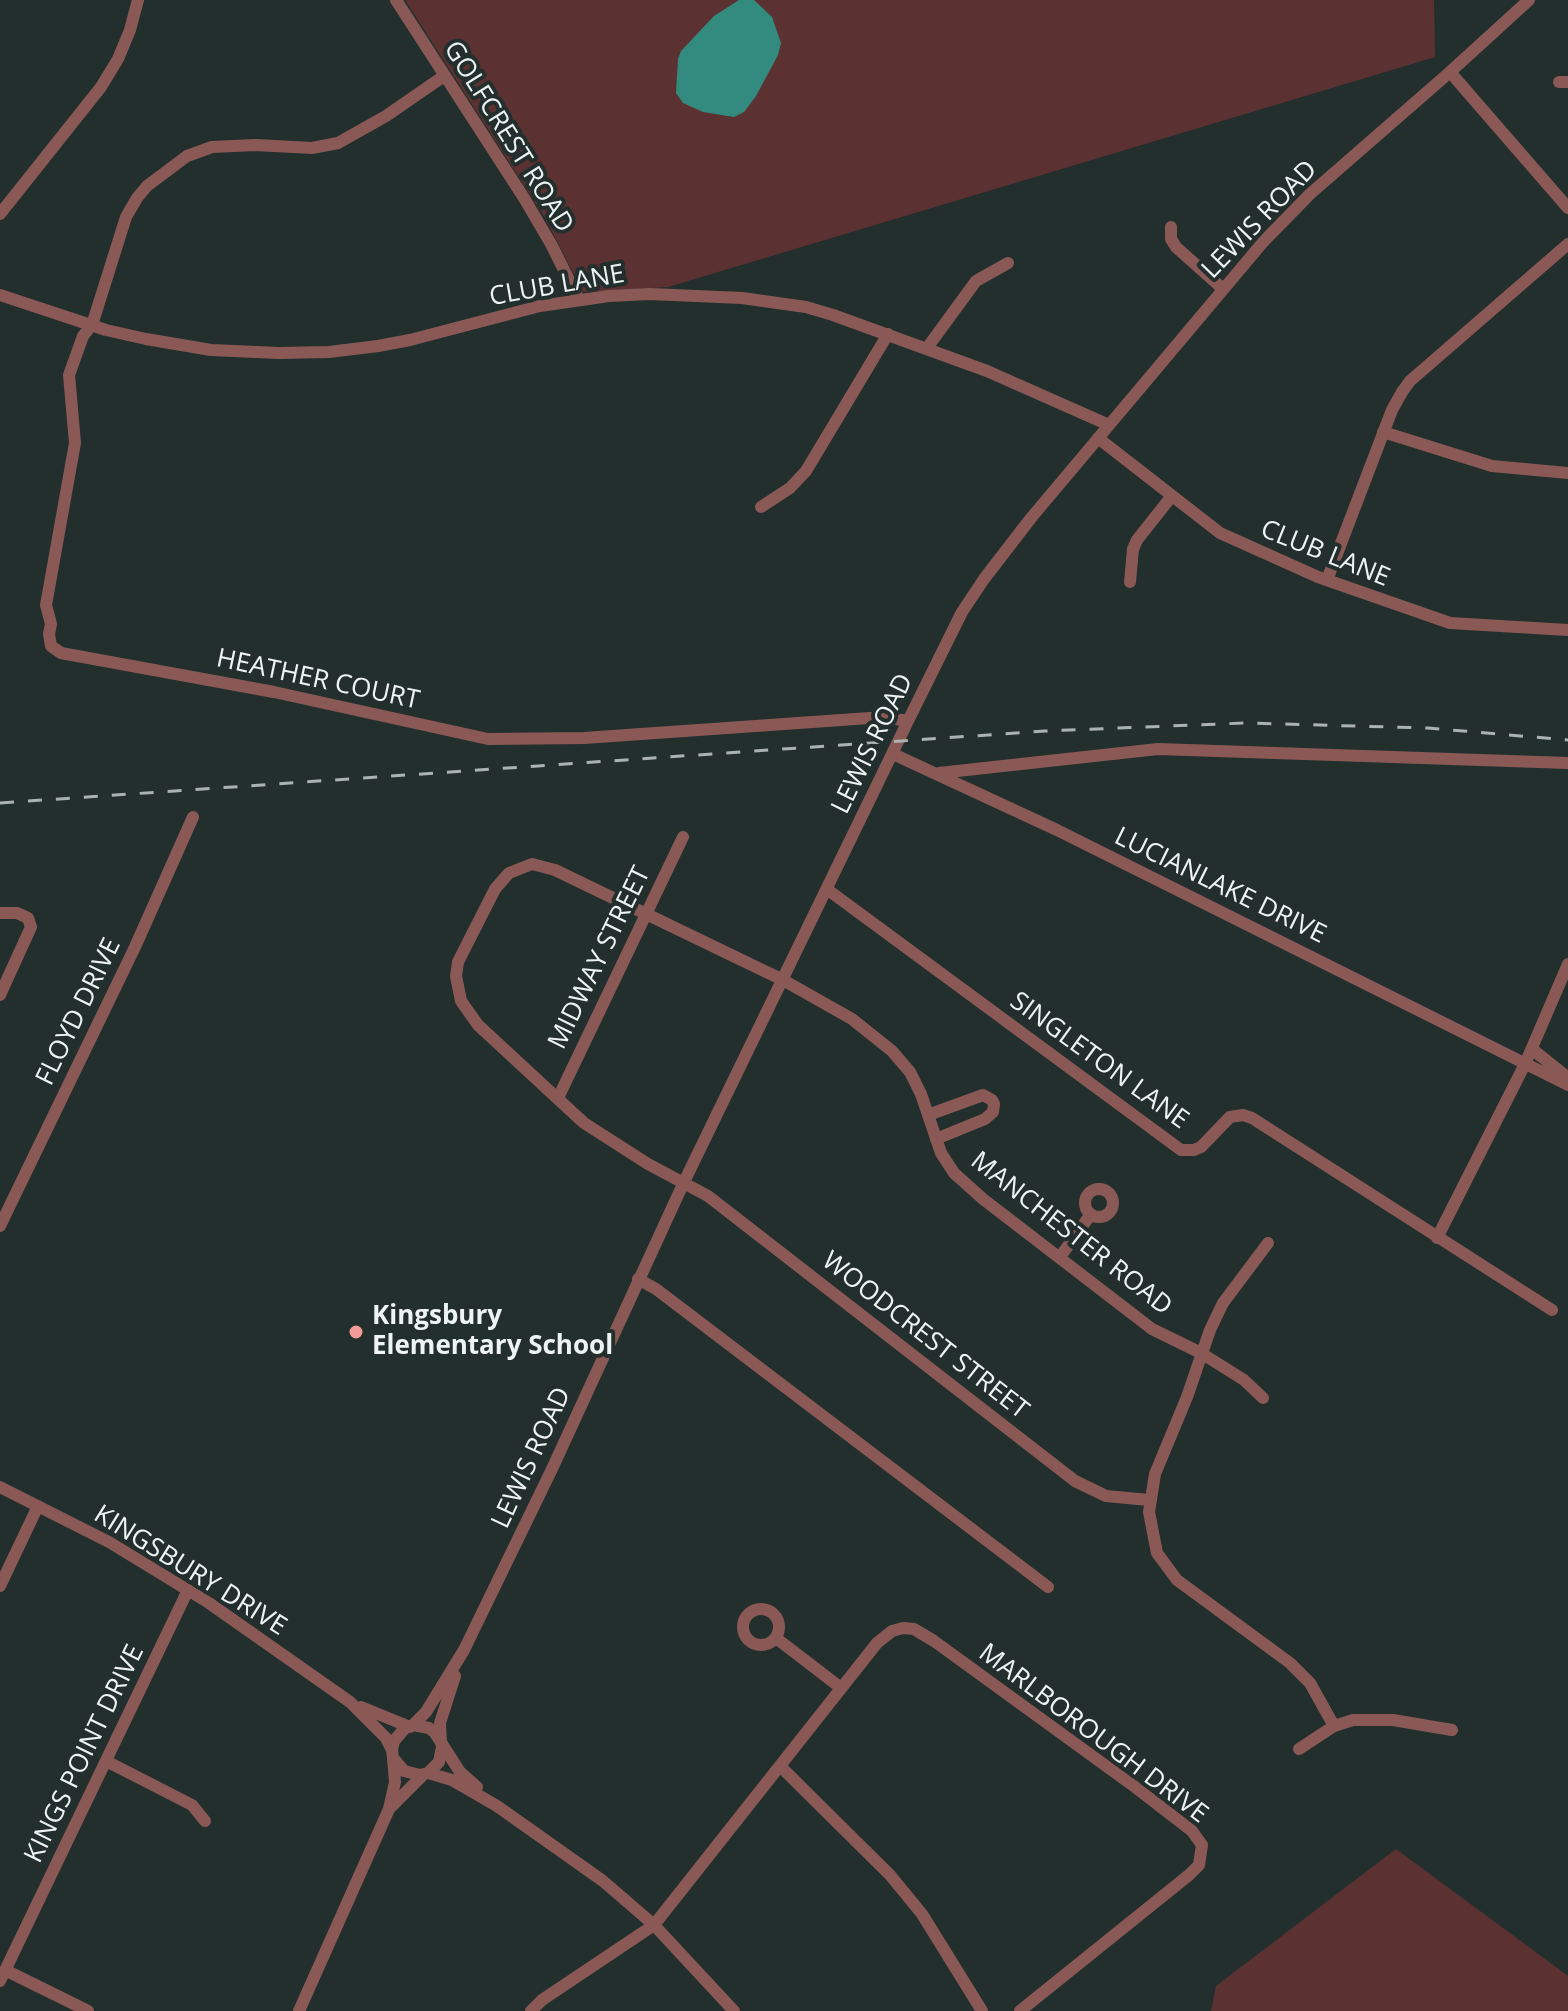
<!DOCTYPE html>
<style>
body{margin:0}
canvas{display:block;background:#232f2d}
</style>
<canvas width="1568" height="2011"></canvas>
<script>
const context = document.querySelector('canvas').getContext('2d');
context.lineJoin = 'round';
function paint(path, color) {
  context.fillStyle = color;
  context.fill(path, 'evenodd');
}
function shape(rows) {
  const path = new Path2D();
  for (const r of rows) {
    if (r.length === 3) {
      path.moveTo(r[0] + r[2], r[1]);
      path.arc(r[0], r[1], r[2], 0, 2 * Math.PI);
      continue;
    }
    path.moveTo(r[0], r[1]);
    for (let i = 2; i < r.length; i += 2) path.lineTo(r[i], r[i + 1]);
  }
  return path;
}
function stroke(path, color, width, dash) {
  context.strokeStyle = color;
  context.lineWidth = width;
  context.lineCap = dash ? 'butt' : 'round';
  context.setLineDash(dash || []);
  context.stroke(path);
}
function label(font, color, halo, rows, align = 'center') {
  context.font = font + ' "Open Sans",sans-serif';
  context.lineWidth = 8;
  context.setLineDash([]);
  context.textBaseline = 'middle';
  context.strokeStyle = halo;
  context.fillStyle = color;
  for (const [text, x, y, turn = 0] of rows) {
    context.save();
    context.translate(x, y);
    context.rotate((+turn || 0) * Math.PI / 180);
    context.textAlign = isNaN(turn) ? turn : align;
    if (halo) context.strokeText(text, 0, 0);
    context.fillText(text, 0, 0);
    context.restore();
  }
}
const green = shape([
 [405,0,1434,0,1435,57,668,287,583,292,545,218],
 [1396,1849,1568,1976,1568,2011,1211,2011,1216,1986]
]);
const water = shape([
 [739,0,754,0,772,17,781,43,778,55,756,96,744,112,734,117,703,112,683,103,676,93,678,59,681,51,714,16]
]);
const minor = shape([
 [396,0,524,198,551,244,579,300],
 [1450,72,1568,208],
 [444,76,386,116,338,143,312,148,256,145,212,147,187,156,147,186,137,198,126,217,92,325,83,336,69,375,75,443,46,605,51,624,49,634,51,646,61,653,274,692,488,739,584,738,884,717,908,721],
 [1559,82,1568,82],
 [0,214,101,87,118,59,130,30,138,0],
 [1171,227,1171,239,1176,247,1223,289],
 [0,295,106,330,146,339,211,350,279,353,329,352,378,346,410,340,540,306,609,296,650,294,742,298,806,307,833,315,987,371,1109,425],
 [927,348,976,281,1008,263],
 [1383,432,1492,466,1568,473],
 [1098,438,1220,533,1318,577,1450,623,1568,630],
 [761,507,790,488,806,471,888,334],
 [1327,580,1392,410,1402,392,1410,381,1568,244],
 [1130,582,1133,549,1137,540,1171,497],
 [893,754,1057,830,1568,1085],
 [939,773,1158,749,1568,763],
 [828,890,1181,1150,1194,1150,1201,1147,1230,1117,1243,1115,1252,1118,1552,1310],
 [0,913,17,913,28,918,31,927,0,995],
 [1532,1049,1567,1077],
 [558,1098,683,837],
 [928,1115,983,1095,992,1100,994,1104,993,1112,985,1119,936,1139],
 [1099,1203,14],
 [0,1226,135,947,193,817],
 [1437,1238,1525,1064,1568,964],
 [1268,1243,1223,1303,1210,1330,1187,1397,1155,1474,1149,1512,1157,1553,1177,1580,1290,1663,1310,1683,1334,1726],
 [1060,1257,1091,1214],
 [638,1279,656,1289,1048,1587],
 [0,1487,109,1542,209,1603,350,1702,386,1738,392,1750],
 [1149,1500,1106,1496,1075,1481,708,1196,648,1164,584,1123,478,1025,461,1001,456,976,458,962,495,889,509,873,532,864,555,870,783,980,852,1019,892,1051,910,1072,921,1094,941,1153,954,1173,983,1199,1152,1329,1201,1353,1244,1380,1263,1398],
 [0,1586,38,1506],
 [761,1627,18],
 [776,1638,841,1688],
 [361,1707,410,1727],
 [413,1725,426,1712,464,1650,552,1469,684,1182,908,721,962,612,984,579,1031,518,1264,241,1310,194,1450,72,1529,0],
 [441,1743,440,1723,455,1676],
 [442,1747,439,1762,428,1773,420,1775,404,1771,393,1758,392,1750,394,1741,405,1728,413,1725,429,1728,435,1733,460,1772,477,1787],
 [1299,1749,1334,1726,1353,1720,1393,1720,1452,1730],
 [106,1761,192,1805,205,1821],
 [780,1766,890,1875,922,1914,982,2011],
 [428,1773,452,1780,497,1806,603,1881,654,1925,734,2011],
 [389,1809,424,1774],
 [5,1970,88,2011],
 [0,1981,188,1590],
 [299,2011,389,1809,395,1782,393,1758],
 [531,2011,542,2000,654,1925,877,1643,892,1631,903,1628,914,1629,934,1641,1135,1787,1192,1831,1202,1845,1199,1865,1189,1875,1020,2011]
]);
const rail = shape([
 [0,803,1045,731,1245,723,1428,728,1568,740]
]);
const markers = [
 [356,1332,8,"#f59b97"]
];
const streetNames = [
 ["GOLFCREST ROAD",508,137,58],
 ["LEWIS ROAD",1260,220,-46],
 ["CLUB LANE",557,286,-10],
 ["CLUB LANE",1325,554,22],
 ["HEATHER COURT",318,680,12],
 ["LEWIS ROAD",873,744,-64],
 ["LUCIANLAKE DRIVE",1220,886,26],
 ["MIDWAY STREET",600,958,-64],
 ["FLOYD DRIVE",79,1012,-64],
 ["SINGLETON LANE",1099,1061,36],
 ["MANCHESTER ROAD",1071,1234,38],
 ["WOODCREST STREET",925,1336,38],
 ["LEWIS ROAD",532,1458,-65],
 ["KINGSBURY DRIVE",190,1571,32],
 ["MARLBOROUGH DRIVE",1093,1734,37],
 ["KINGS POINT DRIVE",85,1754,-64]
];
const poiNames = [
 ["Kingsbury",372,1317],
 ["Elementary School",372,1347]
];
paint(green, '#5b3231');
paint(water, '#338b80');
stroke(minor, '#8a5956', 12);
stroke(rail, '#abb3b2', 3, [14, 14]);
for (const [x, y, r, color] of markers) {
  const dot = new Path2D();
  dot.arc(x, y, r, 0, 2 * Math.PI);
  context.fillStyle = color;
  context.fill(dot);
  stroke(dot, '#232f2d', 3);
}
label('26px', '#edf4f3', '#232f2d', streetNames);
label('bold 26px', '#edf4f3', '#232f2d', poiNames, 'left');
</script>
